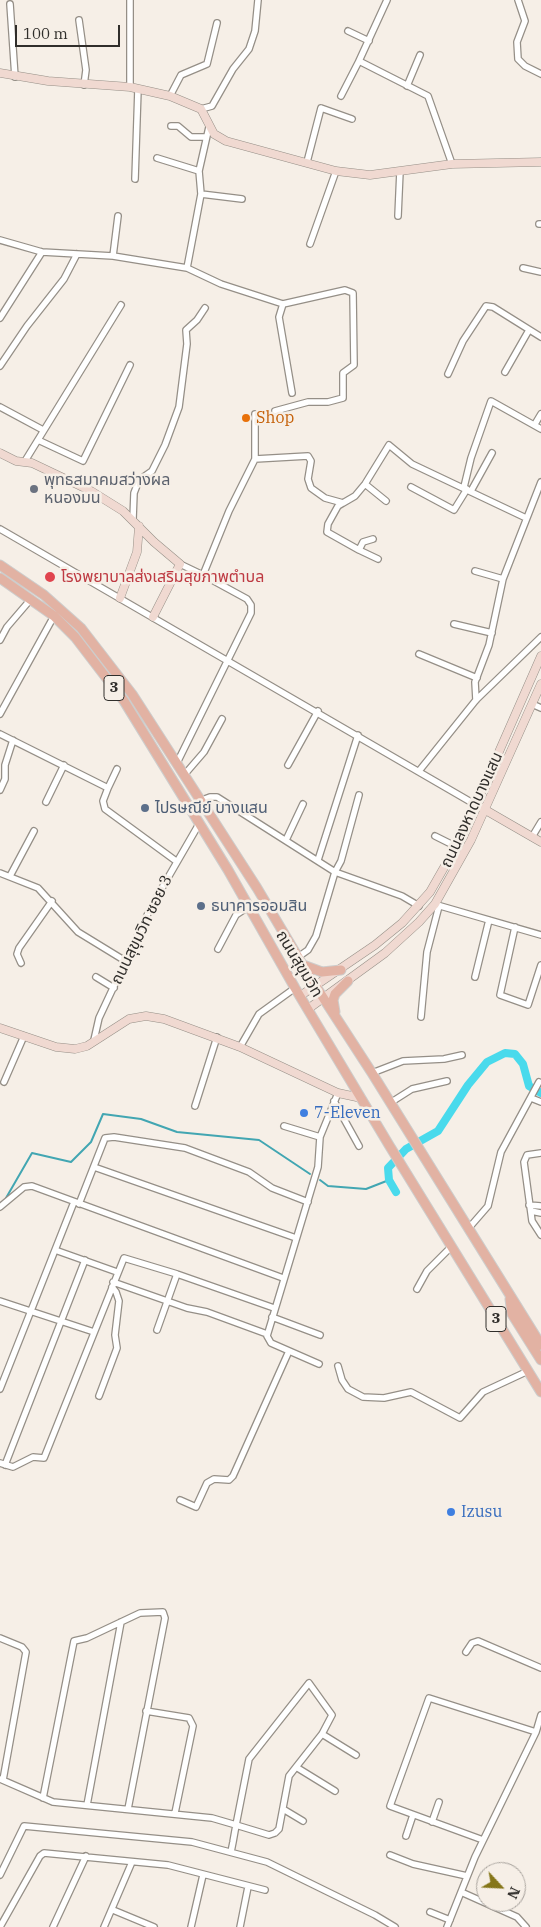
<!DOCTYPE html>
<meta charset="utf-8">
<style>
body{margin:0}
#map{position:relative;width:541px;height:1927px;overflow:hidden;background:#f6efe7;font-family:"IBM Plex Serif",serif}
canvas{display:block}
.north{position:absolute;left:476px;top:1862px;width:50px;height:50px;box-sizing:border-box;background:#f6efe7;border:1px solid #a7a29c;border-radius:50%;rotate:115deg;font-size:14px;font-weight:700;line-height:20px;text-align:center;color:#302e2b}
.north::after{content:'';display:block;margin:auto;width:18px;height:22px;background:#857619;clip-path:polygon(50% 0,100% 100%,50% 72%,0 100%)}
.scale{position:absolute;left:15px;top:25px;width:105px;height:22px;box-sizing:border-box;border:2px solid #302e2b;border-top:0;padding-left:6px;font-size:15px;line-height:18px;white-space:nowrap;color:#302e2b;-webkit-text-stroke:4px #f6efe7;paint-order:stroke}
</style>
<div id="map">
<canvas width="541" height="1927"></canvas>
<div class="north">N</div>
<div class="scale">100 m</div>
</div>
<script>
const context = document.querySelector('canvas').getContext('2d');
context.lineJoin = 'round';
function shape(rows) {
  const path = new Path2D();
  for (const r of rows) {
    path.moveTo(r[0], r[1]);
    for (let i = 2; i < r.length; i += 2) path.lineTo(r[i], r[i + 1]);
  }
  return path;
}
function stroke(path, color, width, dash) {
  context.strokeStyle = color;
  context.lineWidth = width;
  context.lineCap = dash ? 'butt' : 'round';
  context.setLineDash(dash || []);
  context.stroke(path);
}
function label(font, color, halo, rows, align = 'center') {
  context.font = font + ' "IBM Plex Serif","Noto Sans Thai",serif';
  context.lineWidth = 5;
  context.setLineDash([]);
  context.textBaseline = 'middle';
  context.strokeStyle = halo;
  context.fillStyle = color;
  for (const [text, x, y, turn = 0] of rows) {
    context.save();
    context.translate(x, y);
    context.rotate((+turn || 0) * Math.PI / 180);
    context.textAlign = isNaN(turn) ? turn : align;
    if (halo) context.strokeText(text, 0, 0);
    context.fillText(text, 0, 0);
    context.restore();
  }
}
const stream = shape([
 [320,1180,328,1186,366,1189,389,1180],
 [6,1198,32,1153,71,1162,91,1142,103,1114,141,1119,177,1132,259,1140,310,1174]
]);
const canal = shape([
 [396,1192,389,1180,388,1168,406,1149,438,1131,468,1085,487,1062,505,1053,515,1054,523,1064,529,1086,541,1093]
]);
const street = shape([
 [387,0,359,61,428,96,452,164],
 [518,0,525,21,517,42,518,59,525,66,541,74],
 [10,4,15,77],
 [79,20,86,70,84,85],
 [348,31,369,41],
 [407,86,420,55],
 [130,87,130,0],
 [170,96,181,75,207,64,217,23],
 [341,96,359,61],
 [201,109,212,106,233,69,249,49,255,31,258,0],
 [171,126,178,126,191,137,205,137],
 [157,158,199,171],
 [307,162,321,108,352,119],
 [135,179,138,89],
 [201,194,242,199],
 [398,216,400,171],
 [539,224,541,224],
 [0,240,42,252,113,256,187,268,221,284,283,304,345,290,353,293,354,365,343,373,343,398,328,402,308,402,275,411],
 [310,244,336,171],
 [113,256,118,216],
 [187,268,201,194,199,171,209,127],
 [523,268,541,272],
 [283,304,279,317,292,393],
 [0,318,42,252],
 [0,366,27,326,64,279,77,254],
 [505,372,529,330],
 [448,374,463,341,486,306,493,307,541,337],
 [0,407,43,430],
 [535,424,541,414],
 [38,440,83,461,130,365],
 [255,459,308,456,311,461,308,479,311,488,325,498,343,503,355,496,365,484,389,445,412,464,526,518],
 [25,461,121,305],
 [365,484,386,501],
 [411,487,454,510,467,489],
 [464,487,471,458,491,401,541,429],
 [471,491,492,453],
 [343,503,338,506,328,524,327,532,359,550],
 [133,519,134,493,139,480,152,471,165,445,179,407,187,344,186,330,197,320,205,308],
 [0,529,476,805],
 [373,539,363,542,359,550,378,559],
 [180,564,203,575,229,511,255,459,255,414],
 [475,571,503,579],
 [454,624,492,633],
 [0,640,7,627,31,599],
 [419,654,477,678],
 [476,700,475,682,489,645,503,579,541,482],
 [532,704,541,708],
 [0,714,54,616],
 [0,734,108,788,103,801,105,809,176,861],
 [177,763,251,613,251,605,247,599,203,575],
 [288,765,318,711],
 [419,771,476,700,541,637],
 [185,774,204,752,222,719],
 [108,788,117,769],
 [0,790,5,779,5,765,13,740],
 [202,800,210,797,217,797,335,872,402,896,419,906],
 [46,802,64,765],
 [435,836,457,847],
 [532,837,541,822],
 [286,840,303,804],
 [318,860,358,735],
 [0,873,38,888,78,932,127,962],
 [10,876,34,831],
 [437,905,541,935],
 [515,927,500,995,528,1005,541,965],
 [218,949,236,915,248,907],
 [298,957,308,950,316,936,335,872,341,861,359,795],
 [21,963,17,954,19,948,52,901],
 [96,977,114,988],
 [475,977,489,920],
 [421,1017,427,952,439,906],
 [94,1040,99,1018,151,907,199,824],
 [240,1047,259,1014,295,988],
 [372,1073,403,1061,444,1059,462,1055],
 [4,1082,24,1036],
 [531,1098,541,1102],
 [334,1101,359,1146],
 [390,1103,412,1089,447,1081],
 [195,1106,217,1037],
 [284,1126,320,1137],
 [541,1153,527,1155,524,1162,532,1221,541,1235],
 [94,1167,296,1238],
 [79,1204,105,1138,114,1137,185,1148,249,1172,272,1188,308,1202],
 [529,1205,541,1206],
 [0,1207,24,1187,32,1186,283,1278],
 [531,1211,541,1213],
 [468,1229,488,1206,501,1152,539,1082],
 [55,1250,117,1272],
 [113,1282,187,1308,207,1312,267,1334],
 [417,1289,427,1271,451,1247],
 [0,1301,94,1332],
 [272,1317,320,1335],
 [157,1330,177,1274],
 [319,1364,271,1343,267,1336,318,1167,320,1137,338,1093],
 [338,1366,342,1380,348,1389,363,1397,384,1398,411,1392,460,1418,483,1392,528,1371],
 [0,1389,74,1202],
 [99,1396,117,1348,115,1335,119,1301,116,1292,112,1287],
 [0,1463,13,1467,33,1457,44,1458,124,1258,177,1274,274,1308],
 [5,1465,85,1260],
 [180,1500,196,1507,207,1483,214,1479,229,1480,233,1476,289,1351],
 [0,1638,22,1647,26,1652,3,1780],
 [466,1652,472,1643,478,1641,541,1668],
 [146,1711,189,1718,193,1726,175,1813],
 [322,1734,356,1755],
 [296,1767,335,1791],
 [0,1779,53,1802,212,1818,236,1825,269,1835,275,1833,279,1829,289,1776,322,1734,332,1715,309,1683,249,1759,236,1825,233,1842,231,1852],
 [43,1798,74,1641,87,1638,140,1613,163,1612,165,1618,128,1809],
 [87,1805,121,1622],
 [283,1809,303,1821],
 [432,1822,439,1802],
 [406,1836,413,1815],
 [483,1840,390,1806,429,1698,536,1732],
 [390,1855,413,1864,467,1876],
 [0,1875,24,1826,192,1842,267,1862,375,1915,395,1927],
 [461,1892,517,1917,526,1927],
 [113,1910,154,1927],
 [430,1912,450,1920],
 [0,1927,40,1856,44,1853,168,1865,265,1890],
 [53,1927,86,1856],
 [104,1927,132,1862],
 [191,1927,203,1875],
 [240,1927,248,1887],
 [447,1927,475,1857,536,1732,541,1715]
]);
const secondary = shape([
 [0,73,48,81,130,87,170,96,201,109,214,134,226,141,336,171,370,175,452,164,541,162],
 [0,453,16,461,32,463,91,491,123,511,154,542,180,564,153,617],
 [120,598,137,552,139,526],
 [482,808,541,842],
 [300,996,375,945,402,923,430,892,462,836,541,656],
 [308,1009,385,953,419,922,435,904,471,840,541,684],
 [0,1028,56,1047,75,1049,87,1046,129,1019,146,1016,164,1019,240,1047,338,1093,361,1098]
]);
const primary = shape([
 [0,565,44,595,81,628,132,694,257,888,311,979,372,1073,541,1345],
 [0,578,54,616,75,637,124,701,228,870,295,988,389,1145,541,1392],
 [303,965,322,972,341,970],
 [335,1012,333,1000,335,994,348,981],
 [510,1299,512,1314,541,1360]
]);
const markers = [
 [246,418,5,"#e8710a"],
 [34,489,5,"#6b7280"],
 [50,577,6,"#e0444e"],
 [145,808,5,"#5c6f8a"],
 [201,906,5,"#5c6f8a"],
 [304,1113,5,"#3f7fe0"],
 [451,1512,5,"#3f7fe0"]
];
const shields = [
 [114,688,20],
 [496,1319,20]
];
const shieldNames = [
 ["3",114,688],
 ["3",496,1319]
];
const foodNames = [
 ["Shop",256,418]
];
const worshipNames = [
 ["พุทธสมาคมสว่างผล",44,480],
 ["หนองมน",44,498]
];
const healthNames = [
 ["โรงพยาบาลส่งเสริมสุขภาพตำบล",61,577]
];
const serviceNames = [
 ["ไปรษณีย์ บางแสน",155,808],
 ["ธนาคารออมสิน",211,906]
];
const streetNames = [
 ["ถนนลงหาดบางแสน",472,810,-65],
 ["ถนนสุขุมวิท ซอย 3",142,930,-64],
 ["ถนนสุขุมวิท",299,964,59]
];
const shopNames = [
 ["7-Eleven",314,1113],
 ["Izusu",461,1512]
];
stroke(stream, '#42a6b2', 2);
stroke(canal, '#49daec', 8);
stroke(street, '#958f87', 8);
stroke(secondary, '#958f87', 9);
stroke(primary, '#cdcdcc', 11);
stroke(street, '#fff', 5.5);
stroke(secondary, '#f0d9d1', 8);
stroke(primary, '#e2b2a3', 9);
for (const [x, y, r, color] of markers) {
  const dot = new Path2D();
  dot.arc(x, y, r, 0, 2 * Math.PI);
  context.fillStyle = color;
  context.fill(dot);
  stroke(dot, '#f6efe7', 2);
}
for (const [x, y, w] of shields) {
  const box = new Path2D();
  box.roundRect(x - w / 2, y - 12.5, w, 25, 4);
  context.fillStyle = '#f6efe7';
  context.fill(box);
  stroke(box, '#302e2b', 1);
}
label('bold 15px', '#302e2b', null, shieldNames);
label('16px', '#c56008', '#f6efe7', foodNames, 'left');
label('16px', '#5b616d', '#f6efe7', worshipNames, 'left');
label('16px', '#be3a42', '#f6efe7', healthNames, 'left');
label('16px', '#4e5e75', '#f6efe7', serviceNames, 'left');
label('16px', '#302e2b', '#f6efe7', streetNames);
label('16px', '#366cbe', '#f6efe7', shopNames, 'left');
</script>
